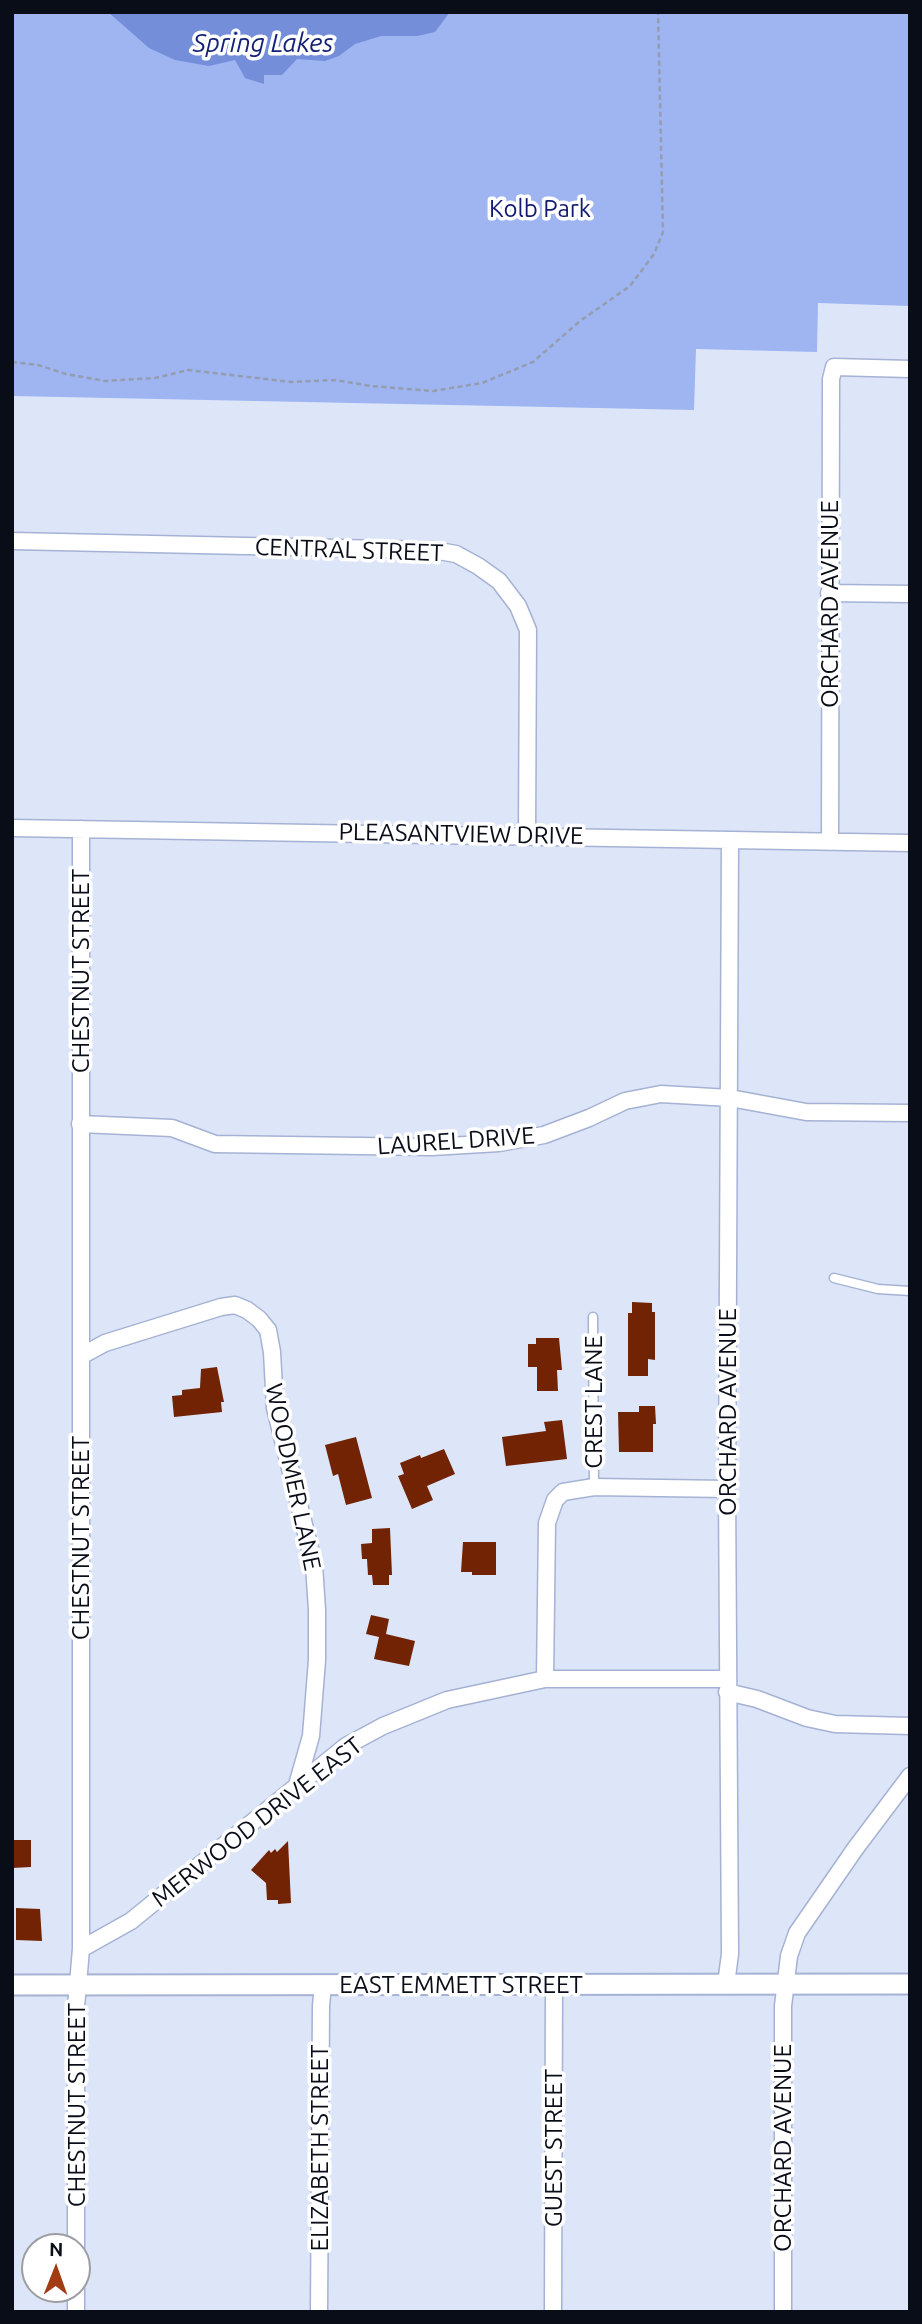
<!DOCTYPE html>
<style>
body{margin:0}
#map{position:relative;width:922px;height:2324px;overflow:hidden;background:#dde5f9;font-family:Ubuntu,sans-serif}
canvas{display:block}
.frame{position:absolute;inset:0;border:14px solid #090d18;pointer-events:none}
.north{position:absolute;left:21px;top:2233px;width:70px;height:70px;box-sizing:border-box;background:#fff;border:2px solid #9d9ea3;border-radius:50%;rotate:1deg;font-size:19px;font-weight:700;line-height:28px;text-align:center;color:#090d18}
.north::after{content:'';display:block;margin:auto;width:24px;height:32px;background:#a23c15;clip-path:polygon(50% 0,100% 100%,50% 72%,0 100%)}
</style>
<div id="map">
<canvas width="922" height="2324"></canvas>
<div class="frame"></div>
<div class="north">N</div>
</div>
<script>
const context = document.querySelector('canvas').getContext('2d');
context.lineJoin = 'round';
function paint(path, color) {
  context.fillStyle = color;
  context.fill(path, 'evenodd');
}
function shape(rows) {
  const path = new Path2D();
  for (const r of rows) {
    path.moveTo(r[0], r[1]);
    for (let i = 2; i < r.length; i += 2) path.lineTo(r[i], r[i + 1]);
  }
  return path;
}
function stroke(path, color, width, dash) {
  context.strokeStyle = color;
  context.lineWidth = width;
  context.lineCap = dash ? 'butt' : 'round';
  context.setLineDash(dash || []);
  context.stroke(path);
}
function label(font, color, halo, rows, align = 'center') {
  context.font = font + ' Ubuntu,sans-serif';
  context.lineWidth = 7;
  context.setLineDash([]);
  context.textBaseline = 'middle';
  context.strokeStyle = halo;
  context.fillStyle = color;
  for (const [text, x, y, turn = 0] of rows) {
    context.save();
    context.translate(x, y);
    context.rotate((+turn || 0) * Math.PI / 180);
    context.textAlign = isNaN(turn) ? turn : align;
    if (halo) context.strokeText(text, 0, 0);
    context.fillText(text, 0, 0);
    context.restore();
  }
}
const green = shape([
 [12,12,910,12,910,306,818,303,817,352,696,349,694,410,12,396]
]);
const water = shape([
 [108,12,450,12,435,32,417,36,381,36,355,44,339,56,325,61,297,59,282,75,264,75,264,84,245,78,235,60,209,66,175,60,149,48]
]);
const building = shape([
 [632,1302,652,1303,652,1312,655,1312,655,1360,648,1359,648,1376,628,1376,628,1313,632,1313],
 [536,1338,559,1338,562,1370,557,1370,558,1391,537,1391,537,1367,528,1367,528,1344,536,1344],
 [217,1367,224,1402,221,1402,222,1412,174,1417,172,1396,182,1395,182,1390,200,1388,201,1369],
 [639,1406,655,1406,656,1424,653,1424,653,1452,619,1452,618,1412,639,1412],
 [562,1420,567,1459,506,1466,502,1437,546,1431,544,1422],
 [356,1437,372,1498,346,1505,338,1474,333,1476,325,1445],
 [444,1449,455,1474,427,1486,433,1500,412,1509,398,1476,404,1474,400,1463,420,1455,421,1458],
 [390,1528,392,1575,389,1575,389,1585,373,1585,372,1575,368,1575,367,1559,362,1559,361,1544,372,1543,372,1529],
 [463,1542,496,1542,496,1575,472,1575,472,1572,461,1572],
 [371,1615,389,1619,386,1634,415,1641,409,1666,374,1659,379,1637,366,1634],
 [12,1840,31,1840,31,1867,12,1868],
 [288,1841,291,1903,278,1904,278,1900,267,1900,266,1883,251,1870,269,1850,271,1853,275,1849,277,1852],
 [16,1908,40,1909,42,1941,16,1940]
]);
const path = shape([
 [12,362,38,365,66,374,105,381,155,378,188,370,291,382,335,380,371,386,433,391,482,383,533,362,580,321,630,286,654,254,663,232,658,12]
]);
const service = shape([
 [834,1278,878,1289,910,1291],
 [593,1317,594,1487]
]);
const minor = shape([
 [12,541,433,550,456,554,478,566,499,581,518,606,528,630,527,835],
 [829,593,910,594],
 [12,828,910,843],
 [830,842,831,379,834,367,910,369],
 [80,1124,172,1128,215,1144,432,1147,499,1143,544,1135,589,1118,625,1101,661,1094,730,1098,806,1112,910,1113],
 [81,1356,105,1343,221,1307,235,1305,247,1310,259,1319,268,1330,272,1352,275,1408,314,1565,317,1610,317,1660,311,1736,297,1785],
 [545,1679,547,1523,555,1500,563,1492,594,1487,727,1489],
 [727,1692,757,1699,807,1718,835,1724,910,1726],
 [81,1949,131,1921,346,1746,383,1726,420,1711,447,1700,545,1679,727,1679],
 [726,1984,730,1954,727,1489,730,840],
 [76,2247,76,2007,81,1949,81,829],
 [76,2312,76,2289],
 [319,2312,321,2006,323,1985],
 [553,2312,554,1984],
 [783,2312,783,2006,789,1956,797,1933,855,1849,910,1776]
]);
const tertiary = shape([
 [12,1985,910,1984]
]);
const parkNames = [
 ["Kolb Park",540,209]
];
const streetNames = [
 ["CENTRAL STREET",349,550,2],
 ["ORCHARD AVENUE",830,604,-90],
 ["PLEASANTVIEW DRIVE",461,834,1],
 ["CHESTNUT STREET",81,971,-90],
 ["LAUREL DRIVE",456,1141,-4],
 ["CREST LANE",594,1402,-90],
 ["ORCHARD AVENUE",728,1412,-90],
 ["WOODMER LANE",293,1477,78],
 ["CHESTNUT STREET",81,1538,-90],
 ["MERWOOD DRIVE EAST",257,1822,-38],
 ["EAST EMMETT STREET",461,1985],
 ["CHESTNUT STREET",77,2105,-90],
 ["ELIZABETH STREET",320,2148,-90],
 ["GUEST STREET",554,2148,-90],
 ["ORCHARD AVENUE",783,2148,-90]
];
const waterNames = [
 ["Spring Lakes",263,43]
];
paint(green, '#9eb5f2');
paint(water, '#748ed9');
paint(building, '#712303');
stroke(service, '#a5b2d3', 11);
stroke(minor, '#a5b2d3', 19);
stroke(tertiary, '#a5b2d3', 23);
stroke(path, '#959cad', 2.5, [5, 3.5]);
stroke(service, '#fff', 8);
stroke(minor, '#fff', 16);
stroke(tertiary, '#fff', 19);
label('24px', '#101a70', '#fff', parkNames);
label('24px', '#090d18', '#fff', streetNames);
label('italic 26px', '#142278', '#fff', waterNames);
</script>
